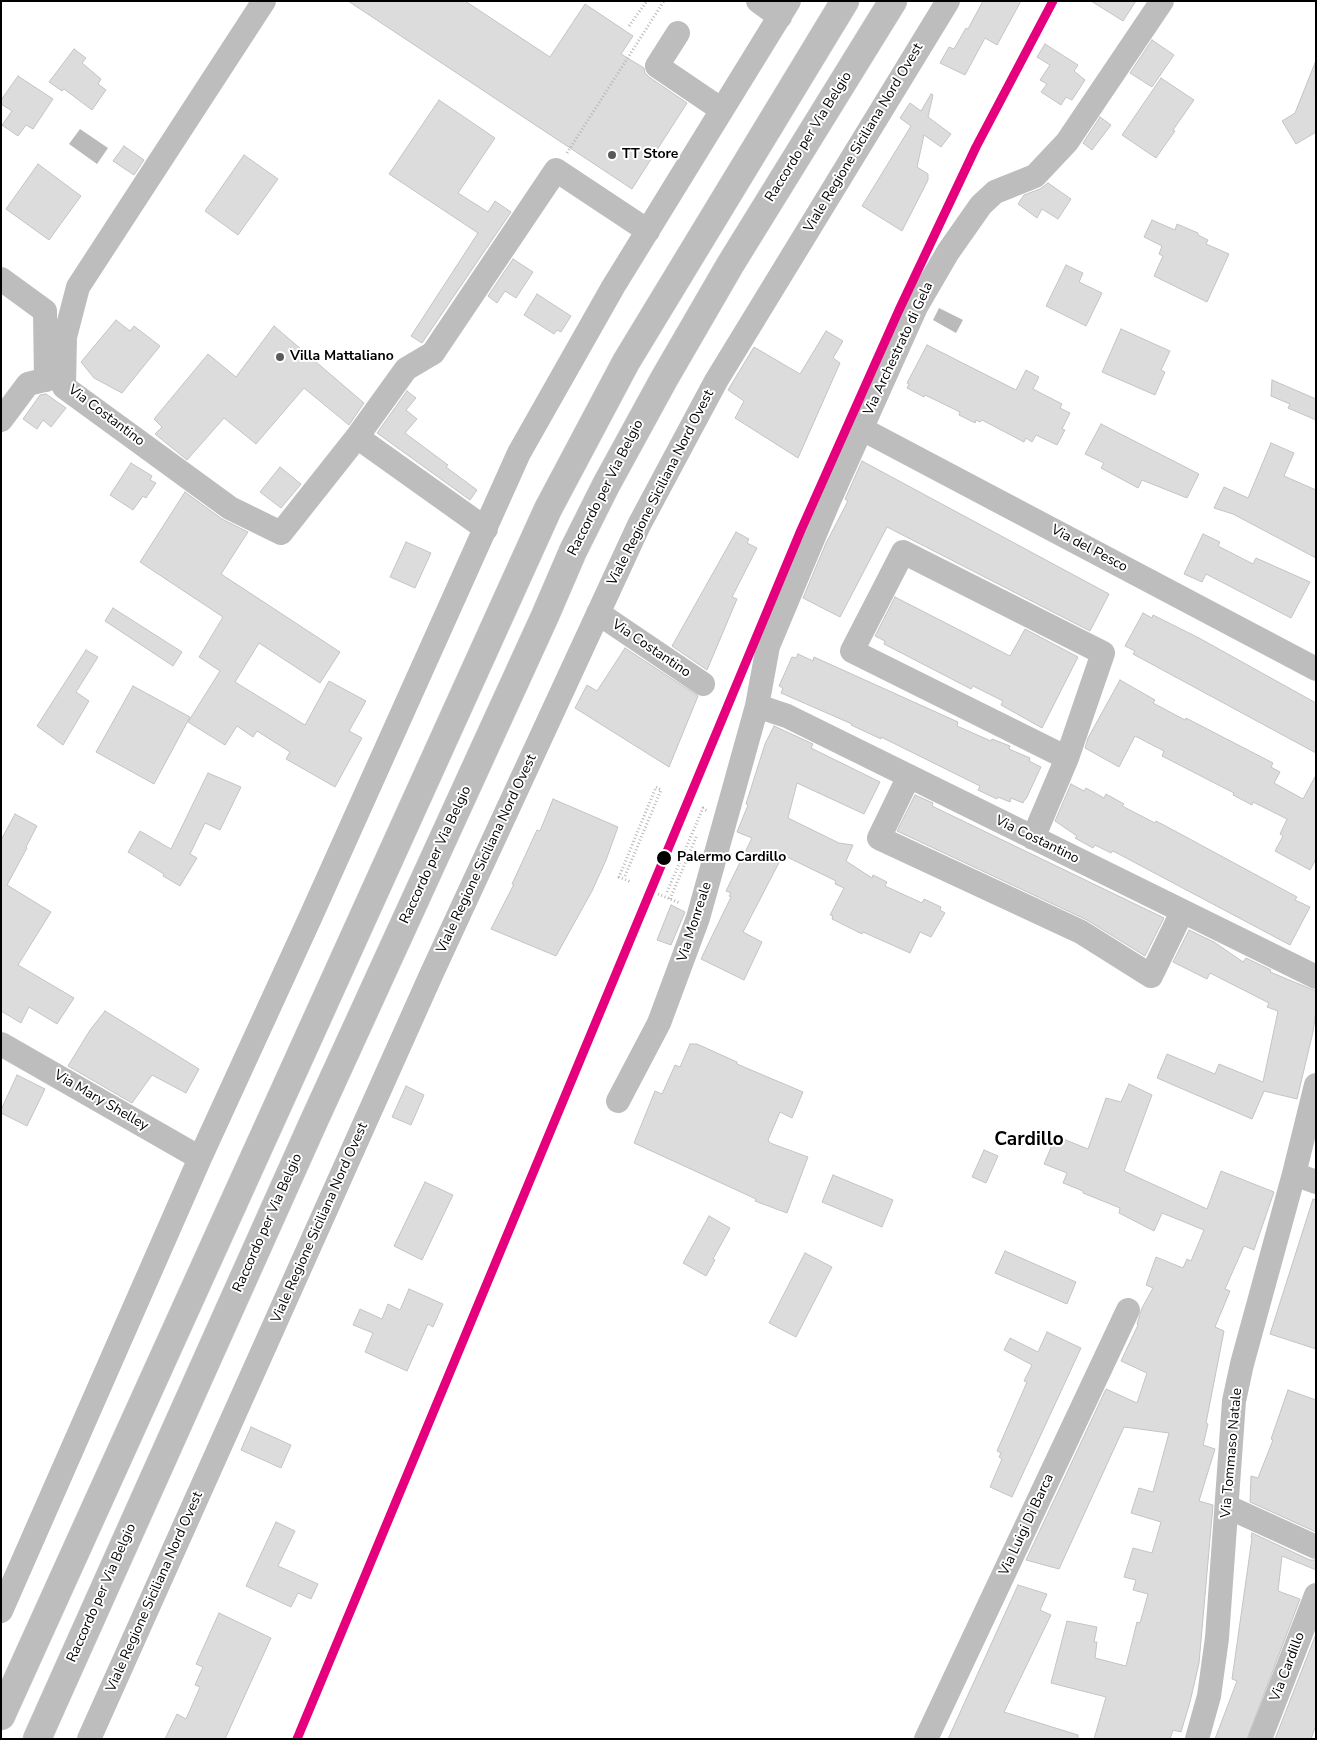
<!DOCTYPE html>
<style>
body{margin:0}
#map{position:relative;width:1317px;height:1740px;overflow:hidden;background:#fff;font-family:"Nunito Sans",sans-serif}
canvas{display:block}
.frame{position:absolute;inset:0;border:2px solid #000;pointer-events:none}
</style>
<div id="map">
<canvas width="1317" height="1740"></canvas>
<div class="frame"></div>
</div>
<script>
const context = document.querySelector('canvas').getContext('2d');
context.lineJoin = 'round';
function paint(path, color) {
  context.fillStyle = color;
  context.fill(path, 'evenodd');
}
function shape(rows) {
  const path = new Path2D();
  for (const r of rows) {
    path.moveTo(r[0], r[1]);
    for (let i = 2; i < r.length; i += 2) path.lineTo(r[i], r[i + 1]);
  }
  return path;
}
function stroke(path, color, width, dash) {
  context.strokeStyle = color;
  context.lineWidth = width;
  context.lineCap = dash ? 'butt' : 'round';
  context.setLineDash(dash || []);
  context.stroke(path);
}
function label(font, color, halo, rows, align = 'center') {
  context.font = font + ' "Nunito Sans",sans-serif';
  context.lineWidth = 4;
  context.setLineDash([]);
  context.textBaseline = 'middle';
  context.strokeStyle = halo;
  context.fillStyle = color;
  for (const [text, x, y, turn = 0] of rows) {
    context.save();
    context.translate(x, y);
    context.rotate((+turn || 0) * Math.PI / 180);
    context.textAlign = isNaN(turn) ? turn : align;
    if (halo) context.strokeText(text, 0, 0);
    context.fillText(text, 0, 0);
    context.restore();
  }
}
const water = shape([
 [80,129,108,148,97,164,69,144],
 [939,308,963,320,956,333,933,320]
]);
const building = shape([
 [348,1,465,1,550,57,585,4,633,36,621,54,644,68,645,73,649,77,687,103,632,189,348,1],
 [983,1,1021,1,997,45,985,38,965,75,940,63,949,47,954,49,966,28,968,29,983,1],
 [1091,1,1136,1,1123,21,1091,1],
 [1152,40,1174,55,1152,87,1130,73,1152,40],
 [1045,44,1078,65,1074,71,1085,80,1072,100,1066,97,1061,105,1041,92,1047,84,1040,80,1050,65,1037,57,1045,44],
 [74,49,86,58,82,63,101,79,98,84,106,90,92,110,64,89,62,91,49,82,74,49],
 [1315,63,1316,132,1296,144,1282,121,1295,113,1315,63],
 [18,76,53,99,33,129,26,125,18,136,2,125,12,111,1,104,1,100,18,76],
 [1161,78,1194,100,1173,130,1175,131,1156,158,1122,135,1161,78],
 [931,94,933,95,928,117,951,134,941,147,924,135,917,167,928,174,928,180,902,231,862,206,911,126,900,118,910,103,921,111,931,94],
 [439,100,495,138,458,193,488,212,495,201,511,212,422,343,411,336,478,233,389,174,439,100],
 [1100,117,1111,125,1092,150,1083,143,1100,117],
 [124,146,144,160,134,175,113,161,124,146],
 [244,155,278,179,238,235,205,211,244,155],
 [38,164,81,196,49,240,6,209,38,164],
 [1048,183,1071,199,1058,219,1042,209,1037,218,1018,204,1024,195,1040,189,1048,183],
 [1152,220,1175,230,1177,224,1198,233,1198,235,1208,240,1206,244,1229,254,1207,302,1154,276,1163,256,1159,254,1162,246,1144,237,1152,220],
 [513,259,533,272,516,298,505,291,497,303,488,296,513,259],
 [1066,265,1083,273,1079,282,1102,293,1086,326,1046,306,1066,265],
 [537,294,571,316,561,332,557,330,554,334,524,315,537,294],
 [116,320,130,331,134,326,160,346,122,393,94,378,81,362,116,320],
 [274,326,364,403,349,425,304,388,256,444,224,418,187,460,155,434,162,427,154,419,208,354,236,377,274,326],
 [1121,329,1170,351,1161,370,1165,372,1155,395,1102,372,1121,329],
 [826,331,843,341,833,358,840,363,798,458,735,418,744,401,728,390,754,347,800,374,826,331],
 [927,345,1016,390,1026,370,1039,377,1033,389,1062,404,1060,408,1070,413,1062,429,1065,430,1057,445,1036,435,1032,442,1026,438,1024,442,982,420,980,422,976,420,975,423,959,415,960,412,925,395,924,397,907,388,909,384,907,383,927,345],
 [1272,380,1316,399,1316,420,1288,408,1290,404,1271,396,1272,380],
 [407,391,416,398,406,410,417,419,405,433,448,465,446,467,477,490,470,500,377,433,407,391],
 [46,394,66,408,51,427,43,420,37,429,23,419,40,395,46,394],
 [1101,424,1199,474,1187,498,1142,480,1138,488,1101,468,1104,463,1085,454,1101,424],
 [1271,443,1294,453,1284,476,1316,490,1316,558,1233,514,1214,508,1224,487,1248,498,1271,443],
 [862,461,1109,594,1090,631,887,527,840,617,803,598,826,543,848,501,845,499,862,461],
 [131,463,152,476,150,480,156,483,146,498,143,496,133,510,110,495,131,463],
 [280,467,301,484,281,508,260,492,280,467],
 [185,492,222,519,248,532,221,574,340,652,320,683,259,643,235,682,305,725,329,681,366,701,349,731,362,738,335,787,286,759,290,752,257,731,253,737,237,726,225,745,188,722,220,671,199,657,223,617,140,562,185,492],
 [736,532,749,539,747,543,757,548,732,597,737,599,707,670,672,646,736,532],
 [1203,534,1220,542,1218,546,1253,564,1256,558,1310,582,1291,618,1206,574,1202,582,1184,574,1203,534],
 [406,542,431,553,415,588,390,577,406,542],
 [895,597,1010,656,1025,629,1078,657,1042,728,1001,705,1003,701,973,686,971,689,884,644,885,641,875,636,895,597],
 [113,608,182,652,173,666,105,621,113,608],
 [1143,613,1152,618,1153,615,1199,638,1316,703,1316,753,1133,654,1135,651,1125,646,1143,613],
 [625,648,698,696,669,767,575,708,587,685,597,691,625,648],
 [86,650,98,657,76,692,89,701,63,745,37,726,86,650],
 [798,654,813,661,814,657,958,722,957,726,991,741,992,739,1010,746,1009,749,1030,758,1029,761,1041,767,1026,799,1025,799,1023,803,1011,798,1010,802,998,797,997,799,978,790,980,786,881,737,881,739,851,725,852,724,781,693,783,688,779,686,792,657,796,658,798,654],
 [1120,680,1155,700,1153,703,1185,720,1186,718,1273,763,1271,767,1280,772,1274,783,1303,799,1316,775,1316,859,1310,870,1275,851,1283,836,1280,834,1287,819,1253,802,1252,805,1233,795,1234,793,1162,756,1164,751,1135,736,1119,767,1085,748,1088,738,1120,680],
 [133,686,190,717,154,784,96,752,133,686],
 [774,726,813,744,811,748,880,782,864,814,797,783,788,818,839,843,853,845,846,861,872,878,873,875,887,882,885,886,922,903,924,899,941,907,940,910,945,913,931,937,920,932,910,953,863,932,862,934,832,919,833,916,830,915,844,888,835,884,836,881,783,855,743,932,762,942,744,980,701,959,731,897,729,896,731,893,726,891,752,838,737,832,748,805,746,804,765,744,774,726],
 [208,773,241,787,220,830,205,823,190,854,197,858,180,886,163,876,164,874,128,852,140,831,171,849,208,773],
 [1071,784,1084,791,1086,788,1104,798,1106,794,1124,804,1122,806,1155,823,1156,821,1175,831,1297,897,1295,900,1310,907,1290,945,1113,851,1111,853,1095,845,1093,848,1075,838,1077,836,1055,821,1071,784],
 [915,795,933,803,932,806,1164,918,1145,956,1087,920,897,831,915,795],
 [553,799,618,827,606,860,592,891,556,956,491,929,514,884,512,884,537,830,540,831,553,799],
 [15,814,37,826,26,847,27,848,7,885,51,912,18,965,74,998,57,1024,29,1007,21,1023,1,1011,1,840,15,814],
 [671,905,685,912,671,945,657,940,671,905],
 [1189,930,1214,942,1243,962,1246,958,1271,970,1270,972,1316,991,1316,1011,1313,1032,1297,1099,1264,1091,1252,1119,1157,1078,1167,1054,1215,1074,1219,1064,1263,1082,1278,1011,1267,1007,1269,1003,1210,973,1207,979,1173,962,1189,930],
 [105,1011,199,1069,186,1093,152,1075,132,1103,68,1066,90,1030,105,1011],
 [690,1044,697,1044,737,1062,737,1064,803,1092,792,1118,780,1112,768,1140,770,1143,808,1157,787,1213,755,1201,756,1199,634,1143,655,1091,662,1094,675,1065,680,1067,690,1044],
 [17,1075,45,1089,27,1126,1,1113,1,1110,17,1075],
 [1129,1084,1152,1095,1124,1171,1207,1209,1221,1171,1274,1192,1254,1250,1244,1246,1225,1289,1230,1291,1215,1327,1224,1331,1206,1423,1208,1424,1203,1445,1215,1449,1199,1501,1213,1505,1199,1663,1190,1702,1181,1732,1173,1730,1170,1739,1094,1739,1106,1697,1051,1683,1067,1621,1097,1627,1094,1642,1097,1642,1095,1658,1126,1666,1137,1622,1140,1623,1148,1594,1133,1590,1136,1580,1124,1577,1133,1548,1152,1553,1161,1522,1131,1513,1139,1488,1153,1492,1169,1433,1124,1427,1059,1569,1026,1560,1106,1389,1137,1403,1147,1373,1121,1361,1138,1325,1137,1324,1142,1308,1153,1288,1146,1285,1156,1257,1183,1268,1187,1259,1191,1261,1204,1230,1162,1213,1154,1231,1119,1213,1120,1208,1083,1193,1083,1191,1063,1183,1067,1173,1044,1164,1056,1136,1088,1149,1106,1098,1121,1102,1129,1084],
 [406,1086,424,1095,411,1125,392,1117,406,1086],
 [984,1150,998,1156,986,1183,972,1177,984,1150],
 [833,1175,893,1200,882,1227,822,1202,833,1175],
 [425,1182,453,1195,422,1260,394,1246,425,1182],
 [1313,1199,1316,1200,1316,1349,1270,1334,1313,1199],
 [709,1216,730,1228,713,1259,715,1260,706,1276,683,1263,709,1216],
 [1005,1251,1076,1282,1067,1304,995,1273,1005,1251],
 [805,1253,832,1267,796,1337,769,1323,805,1253],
 [409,1289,443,1304,433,1327,428,1324,407,1371,365,1352,373,1333,353,1325,360,1309,382,1319,388,1304,400,1310,409,1289],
 [1047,1332,1081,1348,1012,1497,990,1487,1002,1459,999,1457,1001,1453,997,1451,1027,1382,1024,1381,1032,1365,1004,1350,1010,1338,1038,1352,1047,1332],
 [1288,1390,1316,1400,1316,1532,1250,1502,1251,1476,1258,1478,1273,1440,1271,1439,1288,1390],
 [251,1427,291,1445,281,1468,241,1450,251,1427],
 [276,1522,295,1531,278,1566,318,1584,311,1599,298,1593,291,1607,246,1586,276,1522],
 [1252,1533,1310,1560,1316,1560,1316,1570,1282,1556,1278,1591,1300,1599,1247,1739,1215,1739,1237,1681,1232,1679,1252,1538,1251,1537,1252,1533],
 [1018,1585,1047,1594,1040,1610,1051,1615,1004,1712,1078,1735,1078,1739,948,1739,1018,1585],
 [219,1613,271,1638,225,1739,165,1739,177,1714,186,1719,200,1687,195,1685,203,1667,196,1664,219,1613],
 [1316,1634,1316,1725,1311,1739,1275,1739,1316,1634]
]);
const path = shape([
 [629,26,647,1],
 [567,153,664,1],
 [625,876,661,790,656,787,619,877,631,882],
 [667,892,703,808,707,811],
 [658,894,680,903],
 [670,899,697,835]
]);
const minor = shape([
 [264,1,78,287,65,337,64,387,230,508,281,533,357,437,486,529],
 [758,1,780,17],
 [678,33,657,66,722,110],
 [1,279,45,311,46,380],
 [1,420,28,384,60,376],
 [862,429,1316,669],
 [357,437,406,369,433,353,556,170,648,231],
 [598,613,703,684],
 [757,706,787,716,1316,977],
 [909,776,879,838,1081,932,1151,976,1182,912],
 [1033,838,1067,758,852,651,903,552,1103,653,1067,758],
 [1,1044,200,1158],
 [618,1101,659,1023,698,918,757,706,768,646,828,503,916,307,948,252,981,205,995,192,1035,176,1067,142,1162,1],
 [1294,1174,1316,1182],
 [1228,1507,1316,1547],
 [1,1611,200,1158,311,916,519,453,613,287,789,1],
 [89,1739,431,975,639,525,716,381,948,1],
 [926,1739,1128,1310],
 [1197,1739,1209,1696,1217,1638,1234,1401,1242,1364,1294,1174,1316,1085],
 [1260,1739,1316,1595]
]);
const highway = shape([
 [1,1716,548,509,626,362,845,1],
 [37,1739,313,1123,545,616,573,551,606,485,664,379,730,265,893,1]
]);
const rail1 = shape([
 [297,1739,801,530,899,310,976,147,1053,1]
]);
const markers = [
 [612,155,5,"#595959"],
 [280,357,5,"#595959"],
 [664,858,8,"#000"]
];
const streetNames = [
 ["Raccordo per Via Belgio",809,137,-58],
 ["Viale Regione Siciliana Nord Ovest",864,138,-59],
 ["Via Archestrato di Gela",899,349,-65],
 ["Via Costantino",106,416,37],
 ["Raccordo per Via Belgio",606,488,-63],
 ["Viale Regione Siciliana Nord Ovest",661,488,-63],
 ["Via del Pesco",1089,549,28],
 ["Via Costantino",651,649,34],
 ["Via Costantino",1037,840,26],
 ["Viale Regione Siciliana Nord Ovest",487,854,-65],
 ["Raccordo per Via Belgio",436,855,-65],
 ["Via Monreale",695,922,-72],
 ["Via Mary Shelley",101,1101,30],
 ["Raccordo per Via Belgio",268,1223,-66],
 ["Viale Regione Siciliana Nord Ovest",320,1223,-66],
 ["Via Tommaso Natale",1232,1453,-85],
 ["Via Luigi Di Barca",1027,1525,-65],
 ["Viale Regione Siciliana Nord Ovest",155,1592,-66],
 ["Raccordo per Via Belgio",102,1593,-66],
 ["Via Cardillo",1288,1667,-69]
];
const poiNames = [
 ["TT Store",622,155],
 ["Villa Mattaliano",290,357]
];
const stopNames = [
 ["Palermo Cardillo",677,858]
];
const districtNames = [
 ["Cardillo",1029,1140]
];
paint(water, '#bababa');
paint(building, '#dcdcdc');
stroke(building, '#c4c4c4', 1);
stroke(highway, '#dbdbdb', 29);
stroke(path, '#b8b8b8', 3, [1, 2.5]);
stroke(minor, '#bdbdbd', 24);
stroke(highway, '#bdbdbd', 28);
stroke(rail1, '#e5007d', 9);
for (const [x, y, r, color] of markers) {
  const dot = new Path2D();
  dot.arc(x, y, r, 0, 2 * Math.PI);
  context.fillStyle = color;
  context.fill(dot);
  stroke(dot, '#fff', 2);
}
label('14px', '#000', '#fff', streetNames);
label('bold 14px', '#000', '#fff', poiNames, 'left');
label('bold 14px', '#000', '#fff', stopNames, 'left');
label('bold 19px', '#000', '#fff', districtNames);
</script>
